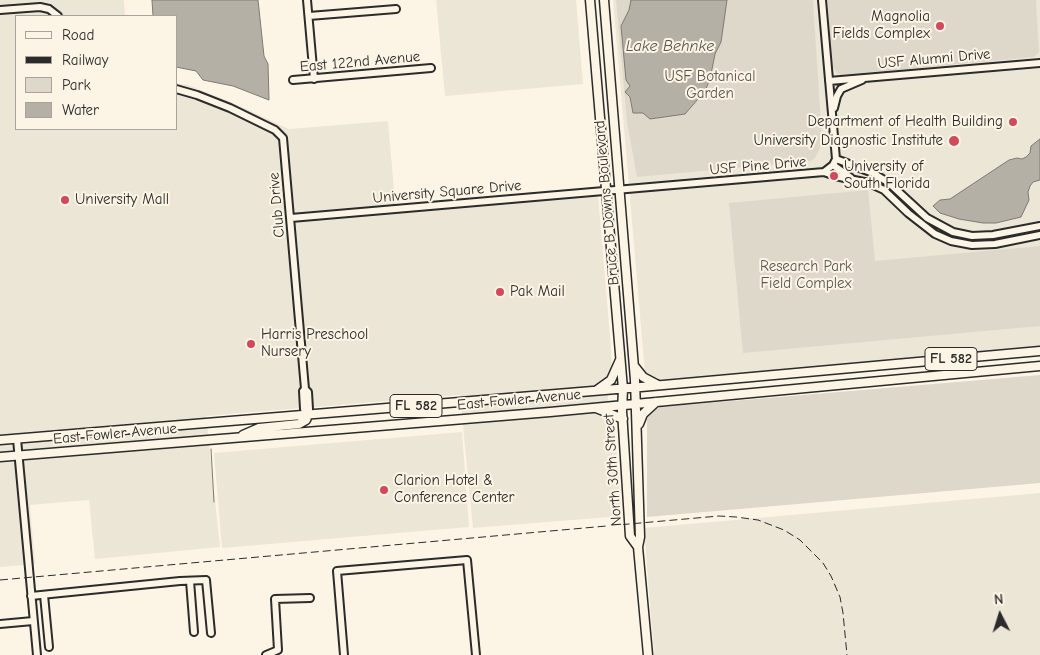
<!DOCTYPE html>
<style>
body{margin:0}
#map{position:relative;width:1040px;height:655px;overflow:hidden;background:#fcf5e5;font-family:"Comic Neue",sans-serif}
canvas{display:block}
.legend{position:absolute;left:15px;top:15px;width:162px;height:115px;box-sizing:border-box;background:#fcf5e5;border:1px solid #a8a49b;margin:0;padding:6px 9px;list-style:none;font-size:15px;color:#2b2b2b}
.legend li{display:flex;align-items:center;gap:10px;height:25px}
.legend b{width:25px;border:1px solid #a8a49b}
.north{position:absolute;left:975px;top:590px;width:50px;height:50px;-webkit-text-stroke:4px #fcf5e5;paint-order:stroke;rotate:355deg;font-size:14px;font-weight:700;line-height:20px;text-align:center;color:#2b2b2b}
.north::after{content:'';display:block;margin:auto;width:18px;height:22px;background:#2b2b2b;clip-path:polygon(50% 0,100% 100%,50% 72%,0 100%)}
</style>
<div id="map">
<canvas width="1040" height="655"></canvas>
<ul class="legend">
<li><b style="height:6px;background:#fcf5e5"></b>Road</li>
<li><b style="height:6px;background:#2b2b2b"></b>Railway</li>
<li><b style="height:14px;background:#ded8ca"></b>Park</li>
<li><b style="height:14px;background:#b4b0a5"></b>Water</li>
</ul>
<div class="north">N</div>
</div>
<script>
const context = document.querySelector('canvas').getContext('2d');
context.lineJoin = 'round';
function paint(path, color) {
  context.fillStyle = color;
  context.fill(path, 'evenodd');
}
function shape(rows) {
  const path = new Path2D();
  for (const r of rows) {
    path.moveTo(r[0], r[1]);
    for (let i = 2; i < r.length; i += 2) path.lineTo(r[i], r[i + 1]);
  }
  return path;
}
function stroke(path, color, width, dash) {
  context.strokeStyle = color;
  context.lineWidth = width;
  context.lineCap = dash ? 'butt' : 'round';
  context.setLineDash(dash || []);
  context.stroke(path);
}
function label(font, color, halo, rows, align = 'center') {
  context.font = font + ' "Comic Neue",sans-serif';
  context.lineWidth = 4;
  context.setLineDash([]);
  context.textBaseline = 'middle';
  context.strokeStyle = halo;
  context.fillStyle = color;
  for (const [text, x, y, turn = 0] of rows) {
    context.save();
    context.translate(x, y);
    context.rotate((+turn || 0) * Math.PI / 180);
    context.textAlign = isNaN(turn) ? turn : align;
    if (halo) context.strokeText(text, 0, 0);
    context.fillText(text, 0, 0);
    context.restore();
  }
}
const built = shape([
 [0,0,124,0,125,16,16,16,16,129,176,129,176,83,188,85,231,102,289,129,388,121,396,213,598,195,611,349,612,371,607,377,609,422,614,423,622,516,473,528,460,395,206,416,220,547,95,559,89,500,30,505,35,564,0,567],
 [436,0,576,0,583,84,445,96],
 [613,0,1040,0,1040,351,646,385],
 [462,432,469,527,222,548,214,453],
 [1040,493,1040,655,654,655,644,528]
]);
const green = shape([
 [616,0,813,0,822,141,821,146,815,158,811,161,637,177,627,122],
 [827,0,1036,0,1039,52,1034,57,841,75,837,73,832,65],
 [868,190,875,261,1040,246,1040,326,743,353,729,203],
 [1040,375,1040,483,647,517,647,420,651,411,661,407]
]);
const water = shape([
 [152,0,258,0,264,56,268,64,269,100,233,86,203,80,196,71,176,67,176,16,153,16,152,0],
 [631,0,727,0,721,42,715,54,710,79,705,91,685,114,650,119,643,113,633,113,630,97,625,92,630,86,626,80,621,26,629,10,631,0],
 [1040,139,1040,180,1033,182,1030,186,1028,192,1029,200,1021,217,996,223,983,223,959,219,940,213,933,206,940,200,950,199,1009,160,1017,158,1022,159,1026,157,1030,153,1031,146,1040,139]
]);
const stream = shape([
 [211,449,214,502]
]);
const minor = shape([
 [307,0,314,79],
 [0,10,40,7,49,9,58,16],
 [309,16,396,9],
 [293,80,431,68],
 [829,81,1040,63],
 [176,89,197,95,230,108,275,130,283,138,305,389,308,392,309,409,308,415],
 [834,108,837,96,841,89,862,80],
 [836,159,873,173,889,183,927,218,953,232,972,236,993,235,1040,226],
 [833,165,851,178],
 [824,172,835,176,869,183,884,190,908,213,935,234,951,241,972,245,995,244,1040,235],
 [291,218,824,172,833,165,836,159,822,0],
 [305,389,303,391,304,409,308,415],
 [17,439,37,655],
 [190,581,194,632],
 [44,595,49,647],
 [31,596,180,581,206,580,211,633],
 [0,624,33,621],
 [266,655,278,650,275,599,310,598],
 [344,655,337,571,467,560,476,655]
]);
const major = shape([
 [590,0,623,389,622,411,630,536,638,547],
 [604,0,635,380,640,537,638,547,648,655],
 [635,367,643,377,658,385],
 [597,390,611,380,620,360],
 [596,408,623,419],
 [639,424,643,414,656,402],
 [243,435,259,428,299,424,306,420,308,415],
 [0,440,641,387,1040,351],
 [0,457,550,412,1040,366]
]);
const rail = shape([
 [0,580,719,516,736,517,758,520,784,530,800,540,823,563,831,576,840,597,843,613,847,655]
]);
const markers = [
 [940,26,5,"#d1495b"],
 [1013,122,5,"#d1495b"],
 [954,141,6,"#d1495b"],
 [834,176,5,"#d1495b"],
 [65,200,5,"#d1495b"],
 [500,292,5,"#d1495b"],
 [251,344,5,"#d1495b"],
 [384,490,5,"#d1495b"]
];
const shields = [
 [951,359,52],
 [416,406,52]
];
const shieldNames = [
 ["FL 582",951,359],
 ["FL 582",416,406]
];
const poiNames = [
 ["Magnolia",930,17,"right"],
 ["Fields Complex",930,34,"right"],
 ["Department of Health Building",1003,122,"right"],
 ["University Diagnostic Institute",943,141,"right"],
 ["University of",844,167],
 ["South Florida",844,184],
 ["University Mall",75,200],
 ["Pak Mail",510,292],
 ["Harris Preschool",261,335],
 ["Nursery",261,352],
 ["Clarion Hotel &",394,481],
 ["Conference Center",394,498]
];
const streetNames = [
 ["USF Alumni Drive",934,59,-5],
 ["East 122nd Avenue",360,62,-5],
 ["USF Pine Drive",758,166,-5],
 ["University Square Drive",447,192,-5],
 ["Bruce B Downs Boulevard",607,203,-95],
 ["Club Drive",277,205,-95],
 ["East Fowler Avenue",519,400,-5],
 ["East Fowler Avenue",115,434,-5],
 ["North 30th Street",613,470,-94]
];
const parkNames = [
 ["USF Botanical",710,77],
 ["Garden",710,94],
 ["Research Park",806,267],
 ["Field Complex",806,284]
];
const waterNames = [
 ["Lake Behnke",670,46]
];
paint(built, '#ece6d7');
paint(green, '#ded8ca');
paint(water, '#b4b0a5');
stroke(water, '#7d7b74', 1);
stroke(stream, '#7d7b74', 1);
stroke(minor, '#2b2b2b', 10);
stroke(major, '#2b2b2b', 11);
stroke(minor, '#fcf5e5', 6);
stroke(major, '#fcf5e5', 8);
stroke(rail, '#2b2b2b', 1, [8, 4]);
for (const [x, y, r, color] of markers) {
  const dot = new Path2D();
  dot.arc(x, y, r, 0, 2 * Math.PI);
  context.fillStyle = color;
  context.fill(dot);
  stroke(dot, '#fcf5e5', 2);
}
for (const [x, y, w] of shields) {
  const box = new Path2D();
  box.roundRect(x - w / 2, y - 11.5, w, 23, 4);
  context.fillStyle = '#fcf5e5';
  context.fill(box);
  stroke(box, '#2b2b2b', 1);
}
label('bold 14px', '#2b2b2b', null, shieldNames);
label('15px', '#2b2b2b', '#fcf5e5', poiNames, 'left');
label('15px', '#2b2b2b', '#fcf5e5', streetNames);
label('15px', '#585653', '#fcf5e5', parkNames);
label('italic 16px', '#545350', '#fcf5e5', waterNames);
</script>
